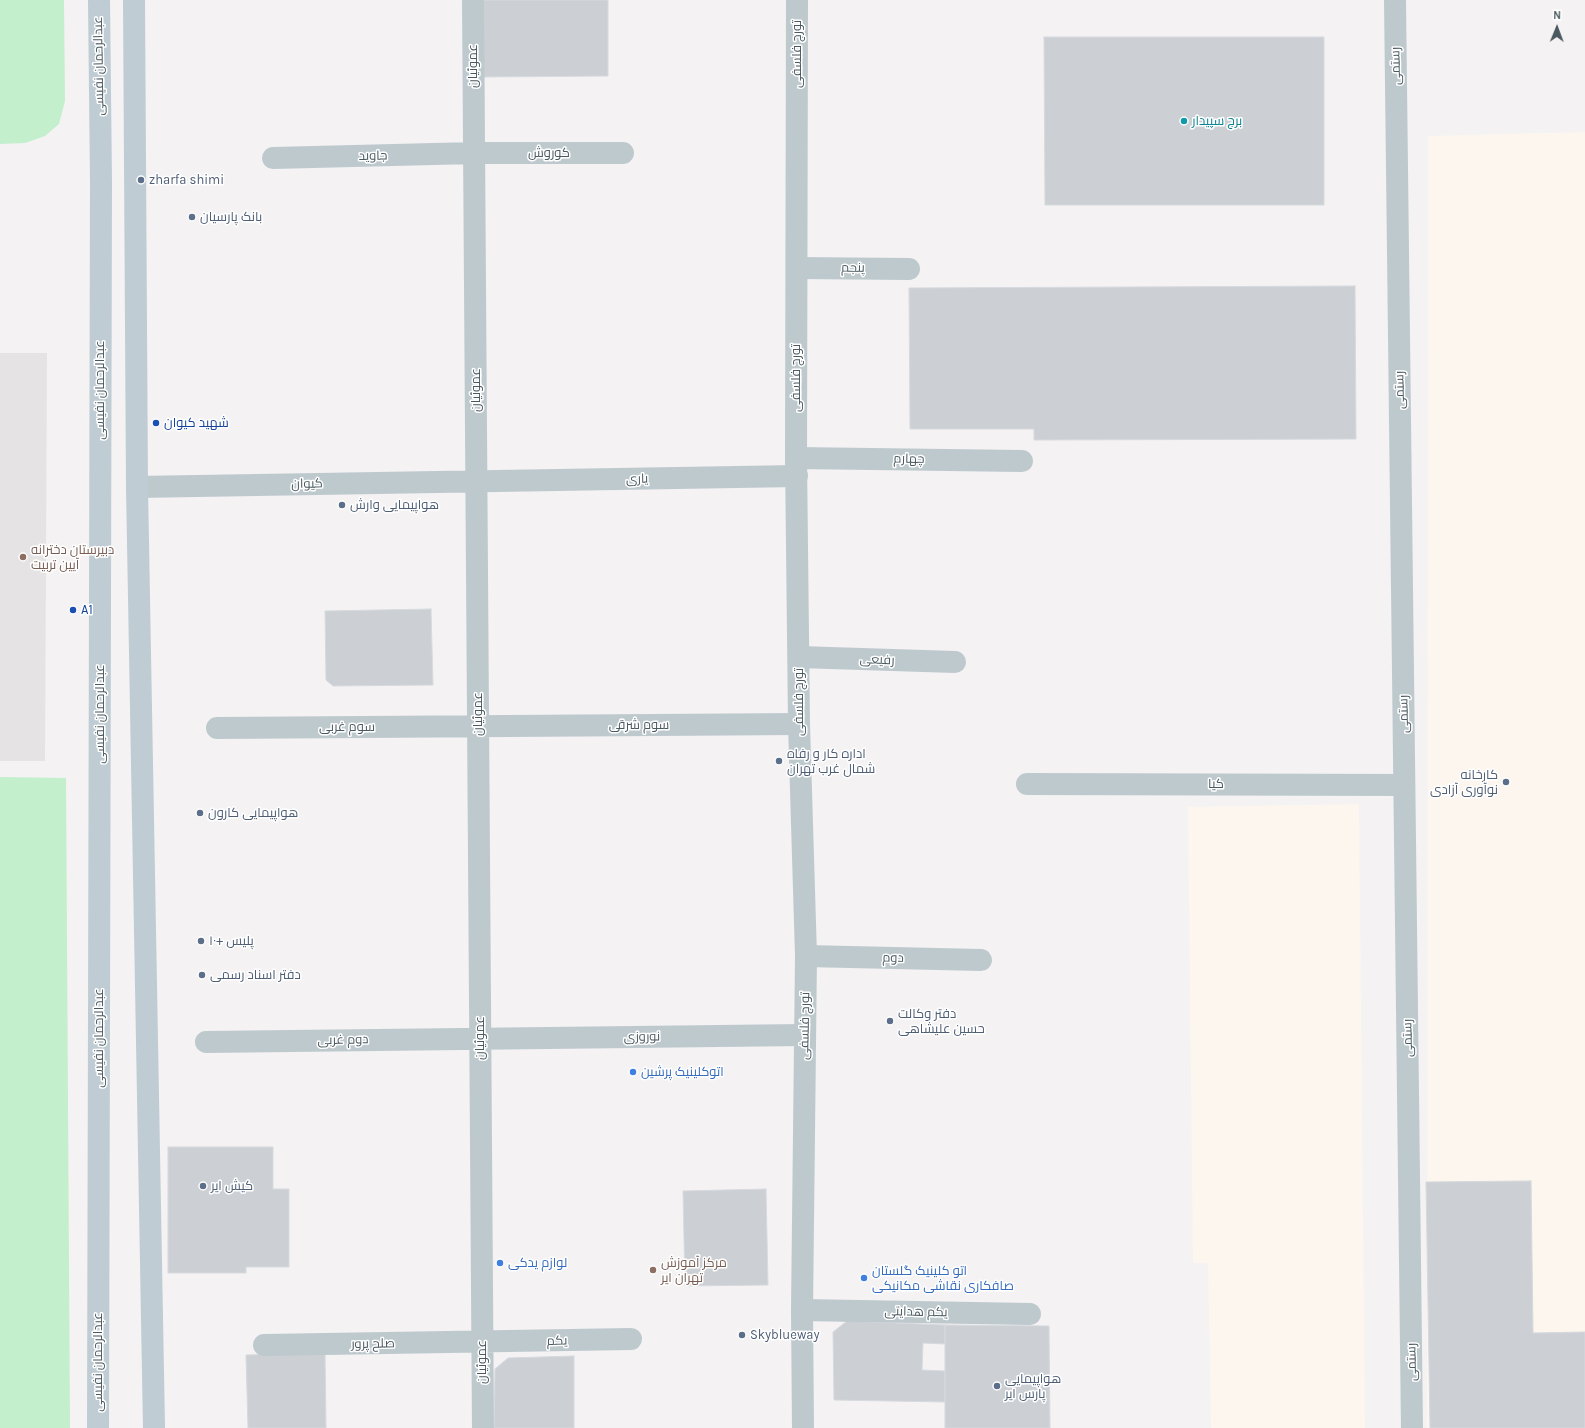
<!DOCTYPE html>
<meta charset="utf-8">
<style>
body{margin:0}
#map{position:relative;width:1585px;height:1428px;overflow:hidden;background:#f4f2f3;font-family:Karla,sans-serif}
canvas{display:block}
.north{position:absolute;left:1537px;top:8px;width:40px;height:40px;-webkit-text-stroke:3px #fff;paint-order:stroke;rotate:1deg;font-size:11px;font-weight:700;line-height:16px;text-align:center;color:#4a595f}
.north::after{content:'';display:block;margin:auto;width:14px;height:18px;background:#4a595f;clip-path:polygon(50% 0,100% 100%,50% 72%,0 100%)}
</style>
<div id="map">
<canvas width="1585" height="1428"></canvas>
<div class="north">N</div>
</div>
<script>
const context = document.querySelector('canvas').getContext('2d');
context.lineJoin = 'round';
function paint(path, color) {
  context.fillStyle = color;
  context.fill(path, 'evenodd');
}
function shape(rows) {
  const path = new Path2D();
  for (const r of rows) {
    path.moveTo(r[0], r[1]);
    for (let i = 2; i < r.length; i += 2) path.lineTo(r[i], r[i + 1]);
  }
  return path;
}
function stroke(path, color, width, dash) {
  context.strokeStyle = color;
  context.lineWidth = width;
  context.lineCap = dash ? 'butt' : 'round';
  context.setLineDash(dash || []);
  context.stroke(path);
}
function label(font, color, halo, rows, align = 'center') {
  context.font = font + ' Karla,Cairo,sans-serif';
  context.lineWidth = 3;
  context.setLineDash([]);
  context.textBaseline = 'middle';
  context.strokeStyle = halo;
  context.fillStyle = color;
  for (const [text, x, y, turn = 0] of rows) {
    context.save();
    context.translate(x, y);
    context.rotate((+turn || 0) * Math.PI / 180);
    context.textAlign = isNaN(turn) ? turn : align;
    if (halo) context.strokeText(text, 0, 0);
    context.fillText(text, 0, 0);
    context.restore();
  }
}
const commercial = shape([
 [1585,132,1585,1428,1427,1428,1428,136],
 [1359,804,1365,1428,1211,1428,1208,1263,1193,1263,1188,807]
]);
const education = shape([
 [0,353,47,353,45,761,0,761]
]);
const green = shape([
 [0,0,64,0,65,101,59,124,45,136,25,143,0,144],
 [0,777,66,778,70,1428,0,1428]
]);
const building = shape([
 [481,0,608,0,608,76,482,77,481,0],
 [1044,37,1324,37,1324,205,1045,205,1044,37],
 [1355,286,1356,439,1034,440,1034,429,910,429,909,288,1355,286],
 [431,609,433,685,333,686,326,680,325,611,431,609],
 [168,1147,273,1147,273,1189,289,1189,289,1267,246,1267,246,1273,168,1273,168,1147],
 [1531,1181,1533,1333,1585,1332,1585,1428,1430,1428,1426,1182,1531,1181],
 [766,1189,768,1285,685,1286,683,1191,766,1189],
 [847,1321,945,1325,945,1344,923,1343,922,1370,945,1371,945,1402,834,1400,833,1332,847,1321],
 [945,1325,1049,1326,1050,1428,945,1428,945,1325],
 [325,1353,326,1428,248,1428,246,1355,325,1353],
 [574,1356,574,1428,494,1428,495,1369,508,1358,574,1356]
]);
const minor = shape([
 [473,0,483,1428],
 [273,158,474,153,623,153],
 [797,268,909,269],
 [796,458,1022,461],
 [137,487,797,476],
 [799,657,955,662],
 [217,728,799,724],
 [1027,784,1404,785],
 [806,956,981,960],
 [206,1042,804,1035],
 [802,1310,1030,1314],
 [264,1345,631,1339]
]);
const tertiary = shape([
 [797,0,796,458,799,724,806,956,802,1310,803,1428],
 [1395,0,1412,1428]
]);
const secondary = shape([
 [134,0,137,487,154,1428],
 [98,1428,101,182,99,0]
]);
const markers = [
 [1184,121,4,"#0f9aa8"],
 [141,180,4,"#5c6f8a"],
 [192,217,4,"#5c6f8a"],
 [156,423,4,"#1a4fb4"],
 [342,505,4,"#5c6f8a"],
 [23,557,4,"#8d6e63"],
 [73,610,4,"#1a4fb4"],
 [779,761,4,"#5c6f8a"],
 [1506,782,4,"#5c6f8a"],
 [200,813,4,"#5c6f8a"],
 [201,941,4,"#5c6f8a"],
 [202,975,4,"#5c6f8a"],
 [890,1021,4,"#5c6f8a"],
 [633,1072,4,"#3f7fe0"],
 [203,1186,4,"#5c6f8a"],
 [500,1263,4,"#3f7fe0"],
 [653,1270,4,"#8d6e63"],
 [864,1278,4,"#3f7fe0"],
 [742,1335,4,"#5c6f8a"],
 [997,1386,4,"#5c6f8a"]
];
const streetNames = [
 ["تورج فلسفی",797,54,-90],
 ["عبدالرحمان نفیسی",99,66,-91],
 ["عموئیان",473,66,-90],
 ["رستمی",1396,66,-91],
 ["کوروش",549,153],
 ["جاوید",373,156,-1],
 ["پنجم",853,268,1],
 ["تورج فلسفی",796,378,-90],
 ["عبدالرحمان نفیسی",100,390,-90],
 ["عموئیان",476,390,-90],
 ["رستمی",1400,390,-91],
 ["چهارم",909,459,1],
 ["یاری",637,479,-1],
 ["کیوان",307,484,-1],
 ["رفیعی",877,660,2],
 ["تورج فلسفی",799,702,-90],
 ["عبدالرحمان نفیسی",100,714,-90],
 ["عموئیان",478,714,-90],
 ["رستمی",1404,714,-91],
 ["سوم شرقی",639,725],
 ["سوم غربی",347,727],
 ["کیا",1216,784],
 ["دوم",893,958,1],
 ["تورج فلسفی",805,1026,-89],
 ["نوروزی",642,1037,-1],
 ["عبدالرحمان نفیسی",99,1038,-90],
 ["عموئیان",480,1038,-90],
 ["رستمی",1408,1038,-91],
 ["دوم غربی",343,1040,-1],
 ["یکم هدایتی",916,1312,1],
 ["یکم",557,1341,-1],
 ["صلح پرور",373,1344,-1],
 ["عبدالرحمان نفیسی",98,1362,-90],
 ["عموئیان",482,1362,-90],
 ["رستمی",1412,1362,-91]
];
const cultureNames = [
 ["برج سپیدار",1192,121]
];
const serviceNames = [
 ["zharfa shimi",149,180],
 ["بانک پارسیان",200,217],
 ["هواپیمایی وارش",350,505],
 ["اداره کار و رفاه",787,754],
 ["شمال غرب تهران",787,769],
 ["کارخانه",1498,775,"right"],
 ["نوآوری آزادی",1498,790,"right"],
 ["هواپیمایی کارون",208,813],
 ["پلیس +۱۰",209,941],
 ["دفتر اسناد رسمی",210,975],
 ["دفتر وکالت",898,1014],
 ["حسین علیشاهی",898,1029],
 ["کیش ایر",211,1186],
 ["Skyblueway",750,1335],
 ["هواپیمایی",1005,1379],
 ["پارس ایر",1005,1394]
];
const transitNames = [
 ["شهید کیوان",164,423],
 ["A1",81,610]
];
const educationNames = [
 ["دبیرستان دخترانه",31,550],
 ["آیین تربیت",31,565],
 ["مرکز آموزش",661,1263],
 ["تهران ایر",661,1278]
];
const shopNames = [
 ["اتوکلینیک پرشین",641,1072],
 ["لوازم یدکی",508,1263],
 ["اتو کلینیک گلستان",872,1271],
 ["صافکاری نقاشی مکانیکی",872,1286]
];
paint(commercial, '#fcf6ee');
paint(education, '#e5e3e4');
paint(green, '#c3efcc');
paint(building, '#ccd0d4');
stroke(building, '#d6d9dd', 1);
stroke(minor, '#bec9ce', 22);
stroke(tertiary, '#bec9ce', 22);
stroke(secondary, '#bfccd3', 22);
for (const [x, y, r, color] of markers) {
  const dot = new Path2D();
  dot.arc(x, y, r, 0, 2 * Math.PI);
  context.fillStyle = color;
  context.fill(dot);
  stroke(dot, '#fff', 1.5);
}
label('13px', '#4a595f', '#fff', streetNames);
label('13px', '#0d838f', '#fff', cultureNames, 'left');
label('13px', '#4e5e75', '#fff', serviceNames, 'left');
label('13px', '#164399', '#fff', transitNames, 'left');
label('13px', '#785e54', '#fff', educationNames, 'left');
label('13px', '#366cbe', '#fff', shopNames, 'left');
</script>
